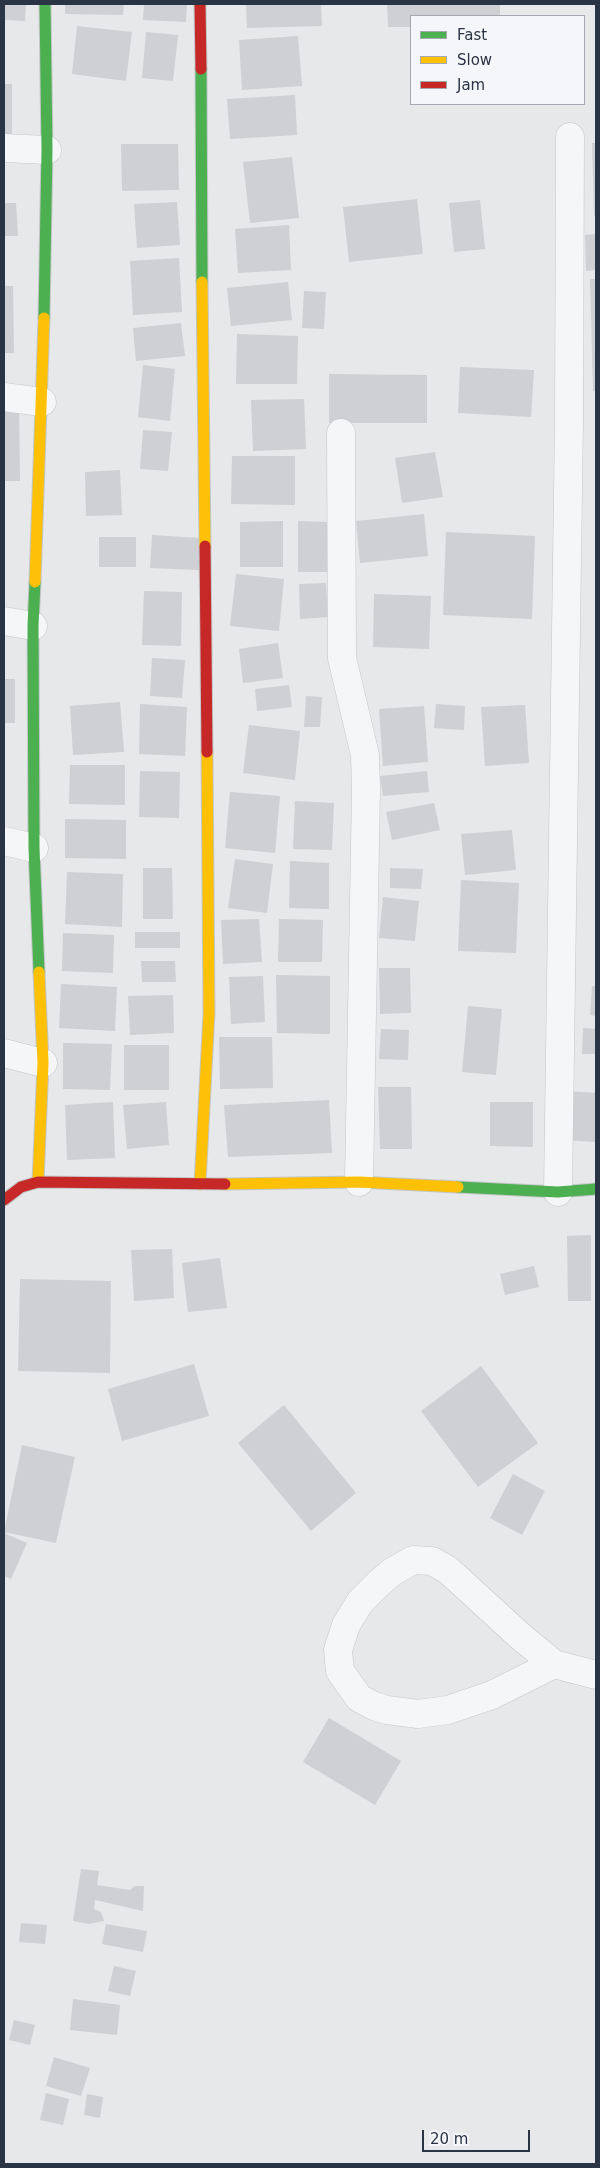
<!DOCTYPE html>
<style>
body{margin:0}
#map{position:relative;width:600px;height:2168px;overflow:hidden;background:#e6e8ea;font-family:"DejaVu Sans",sans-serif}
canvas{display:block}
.frame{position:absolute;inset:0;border:5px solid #2b3445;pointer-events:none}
.legend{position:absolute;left:410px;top:15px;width:175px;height:90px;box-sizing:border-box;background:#f4f6f9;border:1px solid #a4a8b1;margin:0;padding:6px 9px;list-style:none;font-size:15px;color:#2b3445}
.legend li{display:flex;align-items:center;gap:10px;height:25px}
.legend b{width:25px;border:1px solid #a4a8b1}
.scale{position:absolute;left:422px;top:2130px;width:108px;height:22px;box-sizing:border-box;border:2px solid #2b3445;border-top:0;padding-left:6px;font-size:15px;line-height:18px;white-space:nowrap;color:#2b3445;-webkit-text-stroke:4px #f4f6f9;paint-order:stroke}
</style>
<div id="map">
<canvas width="600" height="2168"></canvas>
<div class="frame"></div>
<ul class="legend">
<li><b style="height:6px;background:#4caf50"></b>Fast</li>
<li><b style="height:6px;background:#ffc107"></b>Slow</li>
<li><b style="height:6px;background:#c62828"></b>Jam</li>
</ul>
<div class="scale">20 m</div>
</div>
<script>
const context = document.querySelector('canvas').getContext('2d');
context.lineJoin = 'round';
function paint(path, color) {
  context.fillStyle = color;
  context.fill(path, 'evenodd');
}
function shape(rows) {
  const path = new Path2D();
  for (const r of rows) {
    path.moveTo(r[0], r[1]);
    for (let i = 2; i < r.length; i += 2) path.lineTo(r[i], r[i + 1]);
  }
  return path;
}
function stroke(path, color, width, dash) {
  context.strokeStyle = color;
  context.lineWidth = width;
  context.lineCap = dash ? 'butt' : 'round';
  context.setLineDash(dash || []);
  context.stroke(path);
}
const building = shape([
 [4,4,26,4,25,21,4,20],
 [65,4,124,4,123,15,65,14],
 [144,4,187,4,186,22,143,20],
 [246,4,321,4,322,26,247,28],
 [387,4,500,4,500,16,411,16,411,27,388,27],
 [77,26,132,32,126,81,72,74],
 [146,32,178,35,173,81,142,78],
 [298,36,302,86,242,90,239,40],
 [4,84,12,84,12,137,4,137],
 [295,95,297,135,230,139,227,99],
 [592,143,596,143,596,215,594,216],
 [121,144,178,144,179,190,122,191],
 [292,157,299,218,250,223,243,162],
 [417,199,423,254,349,262,343,207],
 [480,200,485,249,454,252,449,203],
 [177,202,180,245,137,248,134,204],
 [4,203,16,203,18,236,4,236],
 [289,225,291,270,238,273,235,229],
 [596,234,596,270,586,271,585,235],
 [179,258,182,312,133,315,130,261],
 [590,279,596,279,596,391,593,391],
 [288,282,292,320,231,326,227,288],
 [4,286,13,286,14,353,4,353],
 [304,291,326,292,324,329,302,328],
 [181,323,185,356,136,361,133,328],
 [237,334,298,336,297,384,236,384],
 [143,365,175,369,170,421,138,417],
 [460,367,534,370,531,417,458,413],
 [329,374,427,375,427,423,329,423],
 [304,399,306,449,253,451,251,400],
 [19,407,20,481,4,481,4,408],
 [143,430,172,432,168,471,140,469],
 [435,452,443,497,402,503,395,458],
 [232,456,295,456,295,505,231,504],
 [120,470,122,515,86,516,85,472],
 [424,514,428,556,360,563,356,521],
 [283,521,283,567,240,567,240,522],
 [298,521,329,522,328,572,298,572],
 [446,532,535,536,532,619,443,615],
 [152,535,201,538,199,570,150,568],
 [99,537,136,537,136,567,99,567],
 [236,574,284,579,279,631,230,626],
 [326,583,328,617,300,619,299,584],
 [144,591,182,592,181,646,142,645],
 [374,594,431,596,429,649,373,647],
 [278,643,283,678,243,683,239,649],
 [152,658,185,660,182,698,150,696],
 [4,679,15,679,15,723,4,723],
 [289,685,292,707,257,711,255,689],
 [306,696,322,697,320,727,304,727],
 [120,702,124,752,73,755,70,706],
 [140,704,187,707,185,756,139,754],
 [436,704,465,706,464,730,434,728],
 [525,705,529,763,485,766,481,707],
 [424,706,428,762,383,766,379,709],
 [249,725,300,731,295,780,243,773],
 [70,765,125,765,125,805,69,804],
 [140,771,180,772,179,818,139,817],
 [427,771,429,792,383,796,380,776],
 [230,792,280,796,275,853,225,848],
 [295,801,334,803,332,850,293,849],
 [434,803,440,830,392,840,386,812],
 [65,819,126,820,126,859,65,858],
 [512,830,516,870,465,875,461,834],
 [235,859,273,864,267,913,228,908],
 [290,861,329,863,329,909,289,908],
 [143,868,172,868,173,919,143,919],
 [390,868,423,869,421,889,390,888],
 [67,872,123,874,122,927,65,924],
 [461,880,519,883,516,953,458,951],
 [383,897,419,901,415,941,379,938],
 [259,919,262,962,223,964,221,920],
 [279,919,323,920,322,962,278,962],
 [135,932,180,932,180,948,135,948],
 [63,933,114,935,113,973,62,971],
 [141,961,175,961,176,982,142,982],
 [379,968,410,968,411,1013,380,1014],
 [276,975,330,976,330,1034,277,1033],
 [263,976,265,1022,231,1024,229,977],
 [61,984,117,987,115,1031,59,1028],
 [592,986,596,986,596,1016,590,1015],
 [173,995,174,1033,130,1035,128,996],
 [468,1006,502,1009,496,1075,462,1072],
 [583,1028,596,1029,596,1054,582,1054],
 [381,1029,409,1030,408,1060,379,1059],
 [219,1037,272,1037,273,1088,220,1089],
 [63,1043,112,1044,110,1090,63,1089],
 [124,1045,169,1045,169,1090,124,1090],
 [378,1087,411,1087,412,1149,380,1149],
 [567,1091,596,1093,596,1142,563,1140],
 [329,1100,332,1153,228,1157,224,1105],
 [113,1102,115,1158,67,1160,65,1105],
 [166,1102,169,1145,127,1149,123,1105],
 [490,1102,533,1102,533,1147,490,1146],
 [591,1235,591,1301,568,1301,567,1236],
 [172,1249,174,1298,134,1301,131,1250],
 [220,1258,227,1308,188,1312,182,1263],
 [534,1266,539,1287,505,1295,500,1274],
 [20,1279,111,1281,110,1373,18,1371],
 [194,1364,209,1416,122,1441,108,1389],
 [481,1366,538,1443,478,1487,421,1411],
 [284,1405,356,1493,311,1531,238,1443],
 [22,1445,75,1457,56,1543,4,1532],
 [513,1474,545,1491,522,1535,490,1518],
 [4,1533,27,1543,11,1579,4,1576],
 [329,1718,401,1761,375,1805,303,1762],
 [81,1869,99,1871,97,1885,130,1890,135,1886,144,1886,143,1911,95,1900,94,1909,101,1912,104,1921,89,1924,73,1921],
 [21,1923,47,1925,45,1944,19,1942],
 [106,1924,147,1931,143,1952,102,1944],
 [114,1966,136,1971,130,1996,108,1991],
 [73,1999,120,2005,117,2035,70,2030],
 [14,2020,35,2025,30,2045,9,2040],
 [54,2057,90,2068,81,2096,46,2086],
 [46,2093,69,2099,63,2125,40,2120],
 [87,2094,103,2097,100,2118,84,2115]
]);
const street = shape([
 [4,148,47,150],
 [4,397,42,402],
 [341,433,342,658,365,755,366,789,359,1182],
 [4,621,33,626],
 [4,841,34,848],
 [4,1053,43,1063],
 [558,1192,569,421,570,137],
 [554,1664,492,1695,448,1710,418,1714,387,1710,374,1706,359,1698,340,1671,338,1650,346,1625,360,1602,378,1584,392,1572,413,1560,432,1561,448,1570,520,1636,554,1664,596,1675]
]);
const fast = shape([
 [201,69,202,282],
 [44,318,47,150,45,4],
 [35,582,33,626,34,848,39,972],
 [458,1187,558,1192,596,1189]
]);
const slow = shape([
 [202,282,205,546],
 [35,582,44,318],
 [38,1182,43,1063,39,972],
 [200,1184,209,1013,207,752],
 [225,1184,359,1182,458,1187]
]);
const jam = shape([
 [200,4,201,69],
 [205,546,207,752],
 [4,1200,21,1187,38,1182,225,1184]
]);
paint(building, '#ced0d3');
stroke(street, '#c4c6c8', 29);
stroke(fast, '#c4c6c8', 13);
stroke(slow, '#c4c6c8', 13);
stroke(jam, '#c4c6c8', 13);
stroke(street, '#f5f6f7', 28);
stroke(fast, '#4caf50', 11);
stroke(slow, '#ffc107', 11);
stroke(jam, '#c62828', 11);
</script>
